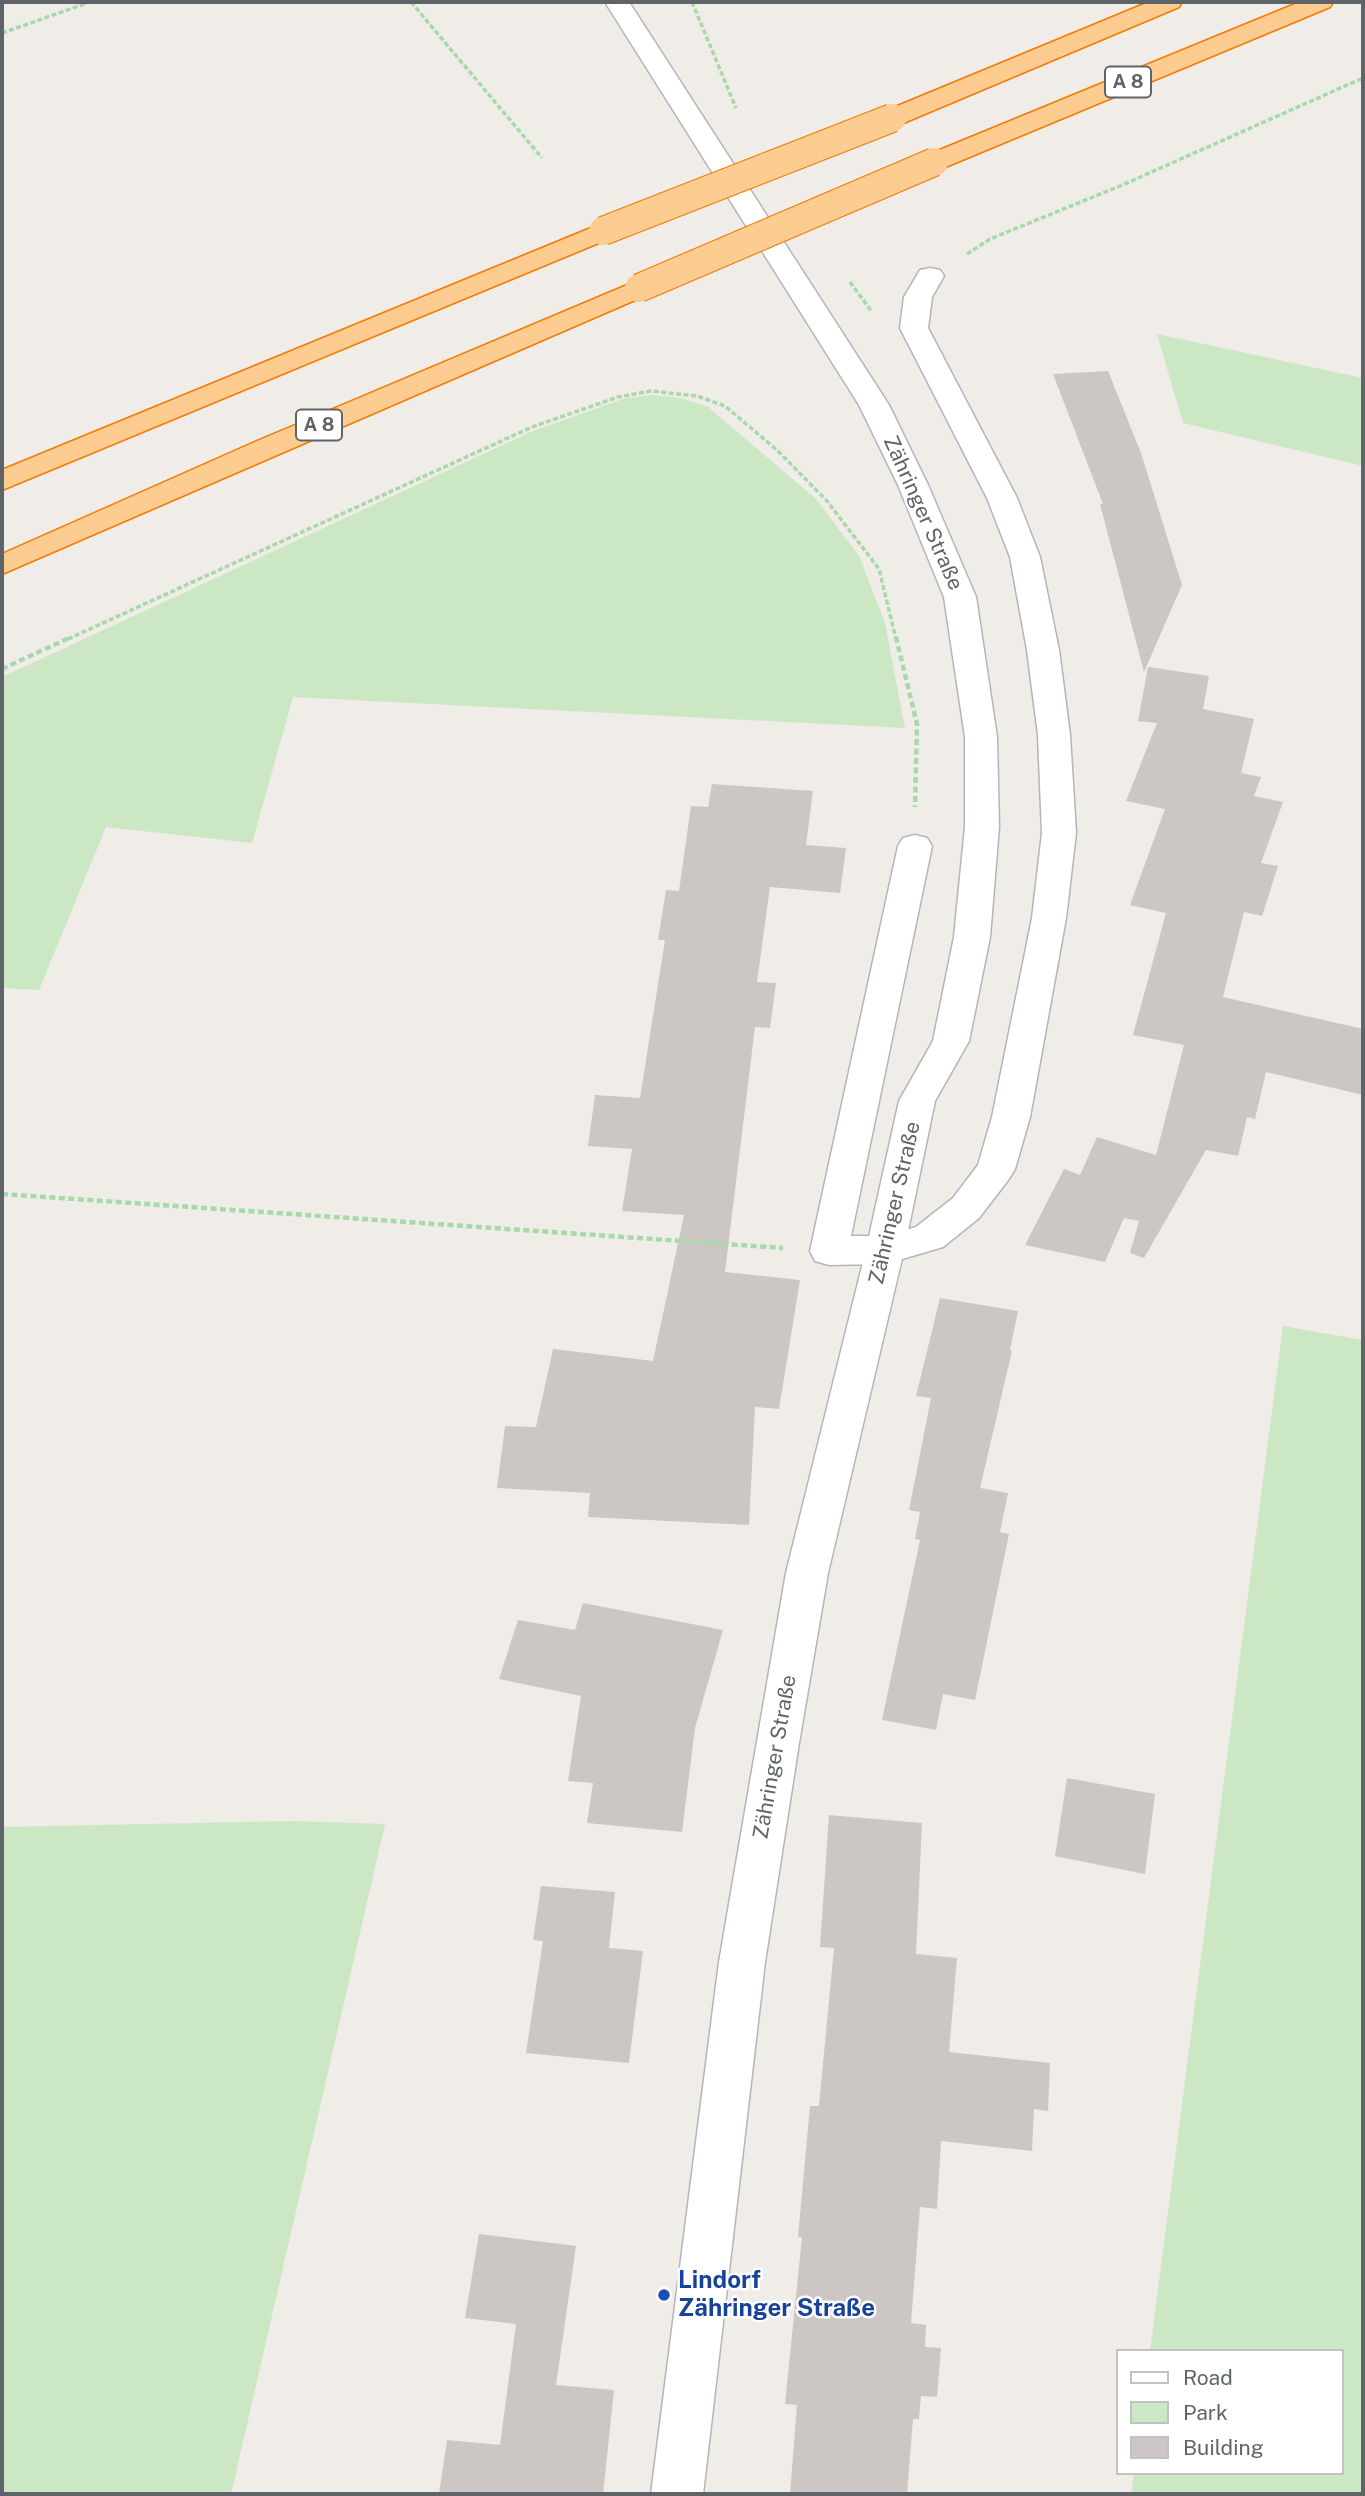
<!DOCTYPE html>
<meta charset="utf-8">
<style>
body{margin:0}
#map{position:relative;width:1365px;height:2496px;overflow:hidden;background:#f0ece7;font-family:"Public Sans",sans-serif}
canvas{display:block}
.frame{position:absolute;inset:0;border:4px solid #5e6467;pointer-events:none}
.legend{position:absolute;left:1116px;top:2349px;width:228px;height:126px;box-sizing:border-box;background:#fff;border:2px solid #bfc1c2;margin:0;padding:9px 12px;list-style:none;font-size:21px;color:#5e6467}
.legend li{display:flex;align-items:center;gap:14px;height:35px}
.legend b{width:35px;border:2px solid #bfc1c2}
</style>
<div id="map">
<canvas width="1365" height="2496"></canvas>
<div class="frame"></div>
<ul class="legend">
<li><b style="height:9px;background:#fff"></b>Road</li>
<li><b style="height:19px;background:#cbe7c4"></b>Park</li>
<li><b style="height:19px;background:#ccc7c4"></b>Building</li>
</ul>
</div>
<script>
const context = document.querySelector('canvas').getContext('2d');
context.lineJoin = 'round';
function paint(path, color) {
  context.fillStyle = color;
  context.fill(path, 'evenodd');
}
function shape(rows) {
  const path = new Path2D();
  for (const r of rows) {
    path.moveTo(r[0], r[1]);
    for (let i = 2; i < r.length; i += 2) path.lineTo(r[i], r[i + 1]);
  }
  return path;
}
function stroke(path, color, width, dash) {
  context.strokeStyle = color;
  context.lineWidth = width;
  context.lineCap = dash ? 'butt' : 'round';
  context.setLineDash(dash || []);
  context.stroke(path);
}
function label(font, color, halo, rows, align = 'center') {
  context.font = font + ' "Public Sans",sans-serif';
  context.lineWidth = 5;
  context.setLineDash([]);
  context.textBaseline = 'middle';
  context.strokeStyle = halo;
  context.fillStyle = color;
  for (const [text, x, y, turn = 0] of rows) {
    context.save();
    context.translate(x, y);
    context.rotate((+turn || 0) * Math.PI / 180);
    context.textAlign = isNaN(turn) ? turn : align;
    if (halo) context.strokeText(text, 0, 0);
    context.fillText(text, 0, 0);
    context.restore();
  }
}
const green = shape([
 [1157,334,1363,378,1363,466,1183,423],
 [652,395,681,398,708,407,816,499,859,556,885,623,905,728,293,697,252,843,106,827,39,990,2,988,2,677,533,431,623,399],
 [1283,1326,1363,1340,1363,2494,1131,2494,1134,2473,1342,2473,1342,2351,1150,2351],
 [292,1821,385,1824,231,2494,2,2494,2,1827]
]);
const building = shape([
 [1108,371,1141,453,1182,585,1144,672,1100,504,1103,504,1053,374],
 [1148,667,1209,676,1203,709,1254,719,1241,773,1261,777,1254,796,1283,802,1261,863,1278,866,1262,916,1244,912,1223,997,1363,1029,1363,1095,1266,1072,1255,1119,1247,1117,1238,1156,1206,1150,1144,1258,1130,1253,1139,1221,1124,1218,1105,1262,1025,1245,1064,1169,1080,1175,1097,1137,1156,1155,1184,1045,1133,1035,1166,913,1130,905,1165,809,1126,801,1157,723,1138,721],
 [712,784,813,791,806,845,846,848,840,893,770,887,757,982,776,983,770,1028,755,1027,725,1272,800,1280,779,1409,755,1407,749,1525,588,1517,590,1493,497,1488,505,1426,536,1427,553,1349,653,1361,684,1215,622,1211,632,1149,588,1146,595,1095,640,1098,665,940,658,940,666,890,679,891,691,806,708,807],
 [940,1298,1018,1311,1010,1350,1012,1351,980,1488,1008,1493,1000,1532,1009,1534,975,1700,943,1694,936,1730,882,1720,920,1540,915,1539,920,1512,909,1510,931,1398,916,1396],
 [583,1603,723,1630,695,1728,682,1832,587,1823,593,1783,568,1781,581,1696,499,1679,518,1620,575,1630],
 [1067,1778,1155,1794,1145,1874,1055,1856],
 [829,1815,922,1823,916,1954,957,1958,949,2052,1050,2063,1048,2111,1034,2109,1032,2151,941,2141,937,2209,920,2207,911,2323,926,2325,925,2347,941,2348,937,2397,921,2396,919,2419,913,2419,907,2494,790,2494,797,2405,785,2404,802,2237,798,2237,810,2106,819,2106,834,1948,820,1947],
 [541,1886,615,1892,609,1948,643,1951,629,2063,526,2053,543,1941,533,1940],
 [479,2234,576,2246,556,2385,614,2390,603,2494,439,2494,447,2440,500,2445,516,2324,465,2318]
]);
const pathFar1 = shape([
 [411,2,542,158],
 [692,2,736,108],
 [2,33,90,2],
 [967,254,990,239,1120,186,1363,78],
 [850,282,872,312],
 [68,639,532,427,618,397,651,391,697,396,725,406,777,450,827,501,879,569,896,639]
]);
const path = shape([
 [896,637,917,724,915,807],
 [2,669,71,637],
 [2,1194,783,1248]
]);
const minor = shape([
 [930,268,940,270,944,276,932,297,928,328,1017,498,1040,557,1059,650,1070,735,1076,833,1066,918,1030,1117,1015,1169,1009,1179,979,1218,943,1247,885,1264,829,1265,815,1261,810,1251,898,846,903,838,915,835,927,838,932,846,851,1236,885,1236,916,1227,953,1198,978,1165,992,1117,1032,918,1042,833,1038,735,1027,650,1010,557,987,498,900,328,904,297,920,270,930,268]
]);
const tertiary = shape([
 [605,2,629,2,889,405,928,485,976,597,997,737,999,827,990,937,969,1041,935,1101,904,1250,828,1573,799,1743,765,1962,703,2494,651,2494,719,1962,786,1573,866,1250,899,1101,933,1041,954,937,965,827,965,737,944,597,898,485,859,405,605,2]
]);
const motorway = shape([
 [1149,2,1182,2,1179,7,901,124,892,126,883,124,879,118,883,112,1149,2],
 [1300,2,1333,2,1330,7,943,168,934,170,925,168,921,162,925,156,1300,2],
 [603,223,613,225,617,231,613,237,2,490,2,470,603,223],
 [639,280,649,282,653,288,649,294,2,574,2,554,257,441,639,280]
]);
const motorwayBridge = shape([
 [603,231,892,118],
 [639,288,934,162]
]);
const markers = [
 [664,2295,7,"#1a4fb4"]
];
const shields = [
 [1128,82,46],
 [319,425,46]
];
const shieldNames = [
 ["A 8",1128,82],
 ["A 8",319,425]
];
const streetNames = [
 ["Zähringer Straße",923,513,66],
 ["Zähringer Straße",895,1203,-77],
 ["Zähringer Straße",775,1757,-80]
];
const nearTransitnames = [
 ["Lindorf",678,2281],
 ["Zähringer Straße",678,2309]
];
paint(green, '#cbe7c4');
paint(building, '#ccc7c4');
stroke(minor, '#b2b6b9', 3);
stroke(tertiary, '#b2b6b9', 3);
stroke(motorway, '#f57902', 3);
stroke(pathFar1, '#a7d9aa', 3.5, [5, 2.5]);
stroke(path, '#a7d9aa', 4.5, [6, 3.5]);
paint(minor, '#fff');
paint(tertiary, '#fff');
paint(motorway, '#fccc91');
stroke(motorwayBridge, '#f57902', 30, []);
stroke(motorwayBridge, '#fccc91', 28);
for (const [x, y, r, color] of markers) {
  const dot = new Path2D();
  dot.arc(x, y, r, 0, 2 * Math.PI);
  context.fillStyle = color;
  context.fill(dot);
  stroke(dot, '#fff', 2.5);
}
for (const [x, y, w] of shields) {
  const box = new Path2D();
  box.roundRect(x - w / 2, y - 15.5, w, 31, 5);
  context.fillStyle = '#fff';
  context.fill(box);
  stroke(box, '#5e6467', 2);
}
label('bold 19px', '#5e6467', null, shieldNames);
label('21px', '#5e6467', '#fff', streetNames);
label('bold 24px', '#164399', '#fff', nearTransitnames, 'left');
</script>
